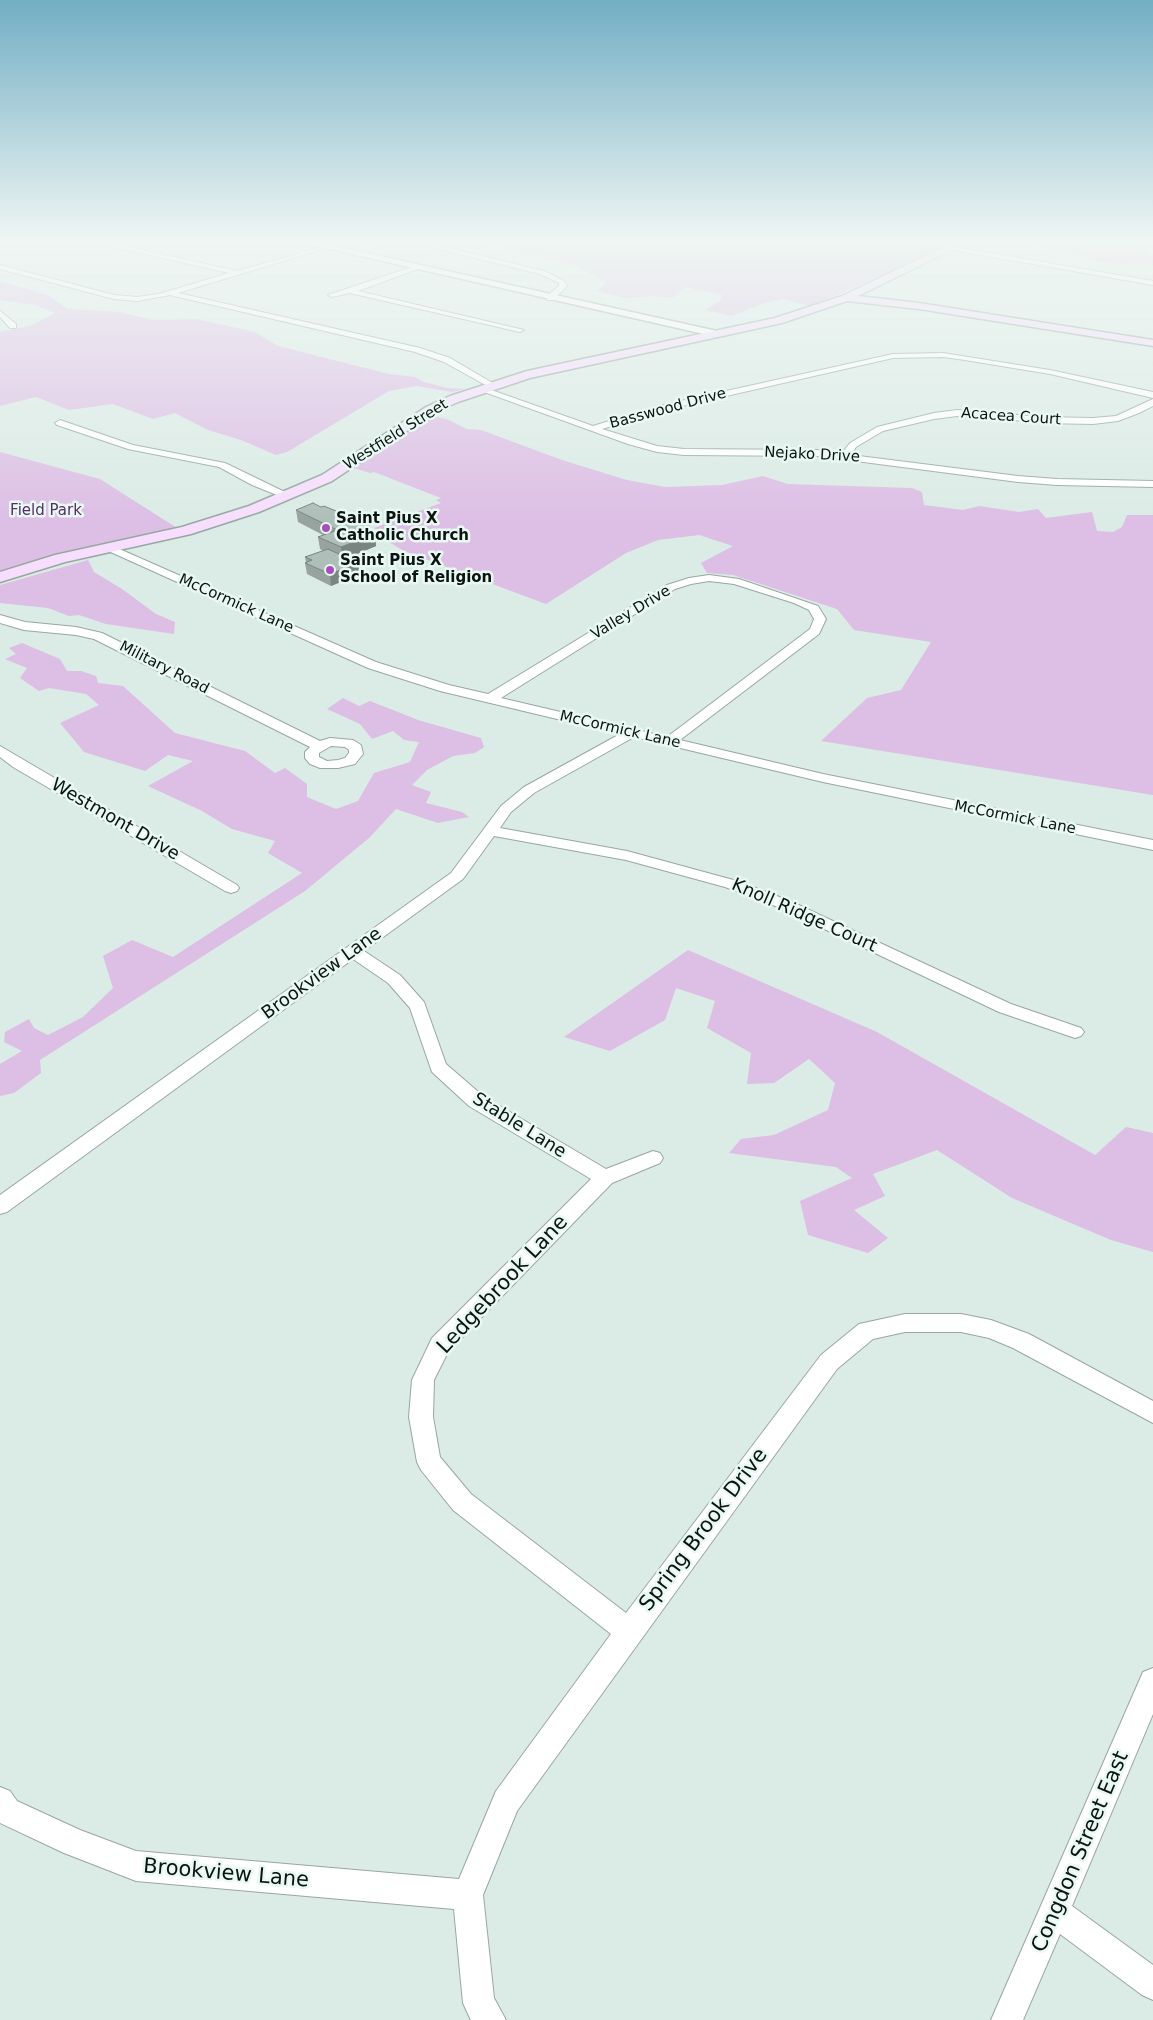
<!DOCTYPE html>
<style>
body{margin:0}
canvas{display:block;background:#dbebe5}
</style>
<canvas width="1153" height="2020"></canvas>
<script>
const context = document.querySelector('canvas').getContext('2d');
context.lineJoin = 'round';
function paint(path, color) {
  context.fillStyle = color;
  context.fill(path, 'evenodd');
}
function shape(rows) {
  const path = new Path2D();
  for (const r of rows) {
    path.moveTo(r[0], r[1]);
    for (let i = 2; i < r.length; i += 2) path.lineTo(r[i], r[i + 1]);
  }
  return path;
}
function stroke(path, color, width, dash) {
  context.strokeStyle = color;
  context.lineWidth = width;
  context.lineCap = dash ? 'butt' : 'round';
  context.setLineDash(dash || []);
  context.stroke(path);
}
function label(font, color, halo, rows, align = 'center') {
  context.font = font + ' "DejaVu Sans",sans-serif';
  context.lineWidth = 5;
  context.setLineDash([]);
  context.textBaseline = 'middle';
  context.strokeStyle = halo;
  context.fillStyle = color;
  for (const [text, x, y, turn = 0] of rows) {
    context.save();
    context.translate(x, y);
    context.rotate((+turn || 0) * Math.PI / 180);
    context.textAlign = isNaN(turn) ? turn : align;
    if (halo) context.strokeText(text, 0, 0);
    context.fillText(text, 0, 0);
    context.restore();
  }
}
const green = shape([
 [309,238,393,238,358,248],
 [462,238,952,238,945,244,892,271,811,306,783,299,761,304,732,316,705,310,721,300,722,295,685,287,672,298,653,296,625,298,597,291,606,282,577,267,544,257],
 [1046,238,1062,238,1076,244,1146,251,1153,255,1153,265,1139,263,1124,265,1095,261,1065,251,1025,244],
 [0,281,48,295,68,309,119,312,153,320,196,319,255,332,278,346,389,374,415,377,424,382,447,388,465,389,452,392,417,386,389,391,287,452,276,455,241,440,208,430,175,413,153,419,113,404,69,410,36,397,0,406,0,332,33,325,55,313,35,305,0,300],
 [433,416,449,420,467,429,481,430,562,460,627,480,665,487,722,485,763,476,788,484,912,488,922,492,924,505,963,510,979,506,1019,512,1038,509,1046,518,1092,512,1097,531,1113,532,1122,527,1127,515,1153,515,1153,795,821,741,867,698,901,690,931,642,854,630,837,609,733,575,707,573,701,563,733,546,699,535,658,540,626,553,546,604,404,551,382,538,388,535,374,528,441,503,436,500,441,498,374,472,370,473,354,468],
 [0,452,100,479,177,528,56,554,0,572],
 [88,560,94,572,122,589,156,614,175,622,174,634,106,624,79,615,69,616,48,608,0,603,0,585],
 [22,643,60,659,67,671,81,671,96,676,98,683,123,686,175,733,245,751,275,773,285,768,307,784,307,797,336,809,358,801,374,773,410,762,419,742,404,740,393,731,372,739,360,724,327,709,343,698,359,706,370,701,418,720,481,738,484,747,475,753,453,756,427,770,412,785,431,792,426,803,462,812,469,817,438,823,396,809,369,838,305,891,40,1060,41,1073,14,1093,0,1096,0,1064,22,1051,4,1042,5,1032,29,1019,34,1028,48,1035,83,1017,113,988,103,956,132,940,173,957,302,873,268,853,275,841,232,829,202,811,148,786,193,761,168,755,145,771,84,752,60,723,99,705,86,694,49,688,39,691,20,678,27,668,5,659,16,654,9,648],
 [688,950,877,1032,1095,1155,1126,1127,1153,1133,1153,1252,1111,1240,1012,1198,937,1150,873,1174,885,1196,854,1210,888,1238,868,1253,808,1235,800,1201,852,1178,836,1167,729,1153,741,1139,774,1135,828,1110,835,1083,809,1059,774,1083,747,1084,751,1053,707,1028,715,1001,676,988,665,1020,610,1051,564,1037]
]);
const minor = shape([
 [13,238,12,239,0,243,0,239,13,238],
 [74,238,88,238,237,271,326,246,326,248,178,293,420,348,450,358,496,385,489,387,444,362,415,352,170,295,137,301,114,299,0,269,0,265,114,295,137,297,159,294,229,273,74,238],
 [407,238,544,271,564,281,567,286,553,300,547,300,547,296,559,286,559,283,540,274,403,240,407,238],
 [1133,238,1153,239,1153,243,1136,240,1133,238],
 [949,246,1153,281,1153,285,947,249,946,248,949,246],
 [418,265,421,267,420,268,358,291,524,330,520,332,350,293,332,297,328,295,418,265],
 [0,311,16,324,16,328,10,328,0,317,0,311],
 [943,353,1050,370,1153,392,1153,398,1050,374,965,360,943,357,893,358,656,412,602,429,657,446,684,449,817,450,842,453,850,443,877,427,934,413,957,410,1041,417,1093,418,1116,416,1153,399,1153,406,1139,413,1118,421,1093,424,1041,423,987,417,957,416,934,419,883,431,856,447,851,455,1018,476,1057,479,1153,481,1153,487,1057,485,1018,482,817,456,684,455,657,452,628,444,476,389,483,387,593,426,654,407,893,354,943,353],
 [60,420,133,445,225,463,291,495,290,497,282,497,252,485,219,467,128,449,57,425,55,423,60,420],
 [108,544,376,662,449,685,488,694,667,585,689,578,709,575,739,579,818,606,826,619,819,634,680,740,823,774,1153,840,1153,850,823,782,634,737,534,793,511,812,500,828,627,851,737,881,790,901,1011,1004,1081,1028,1084,1032,1081,1036,1075,1038,999,1012,778,907,725,887,626,860,494,836,463,879,364,951,400,975,424,1002,446,1064,483,1096,606,1169,653,1151,660,1153,663,1158,660,1163,612,1183,448,1352,434,1380,433,1417,440,1457,471,1494,626,1613,821,1355,859,1324,905,1314,961,1314,991,1320,1029,1334,1153,1401,1153,1423,1013,1348,989,1338,961,1332,905,1332,873,1339,837,1369,517,1811,483,1895,494,1998,506,2020,471,2020,468,2014,463,2003,454,1909,136,1881,64,1853,0,1823,0,1787,10,1791,17,1801,80,1830,136,1851,459,1879,496,1791,611,1634,453,1510,421,1470,417,1462,409,1417,412,1380,432,1338,591,1179,469,1106,432,1072,410,1008,388,983,353,959,7,1212,0,1214,0,1195,451,873,501,806,524,787,620,734,440,691,368,668,104,549,103,547,108,544],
 [709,581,734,584,794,603,809,610,814,619,810,629,667,737,501,698,675,589,691,584,709,581],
 [0,615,25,622,76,627,102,633,320,741,330,738,353,740,361,745,363,754,355,764,338,768,320,768,310,764,305,758,305,752,310,747,94,639,76,635,24,630,0,623,0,615],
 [331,746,345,747,349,750,349,753,345,758,338,760,327,761,319,757,319,753,331,746],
 [0,746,237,885,239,888,237,891,231,893,225,891,13,767,0,757,0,746],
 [1153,1668,1153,1714,1072,1906,1153,1965,1153,2000,1142,1995,1060,1934,1023,2020,991,2020,1143,1672,1153,1668]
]);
const tertiary = shape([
 [282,238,299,238,717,331,722,334,717,337,282,238]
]);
const secondary = shape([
 [956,238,966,238,952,250,858,296,919,303,1153,340,1153,346,919,309,847,301,782,323,530,378,458,402,434,413,332,481,259,512,191,534,65,562,0,582,0,572,55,555,182,527,249,506,322,475,426,407,450,396,527,371,775,318,842,296,946,246,956,238]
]);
const wall = shape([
 [296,510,375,534,376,546,347,558,360,574,331,586,307,574,305,563,306,562,305,557,323,551,320,549,318,537,323,535,298,522]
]);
const shadedWall = shape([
 [370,525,371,535,375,534,376,546,343,560,341,547,362,528],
 [358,563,360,574,331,586,330,574]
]);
const building = shape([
 [313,503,321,507,324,506,370,525,362,528,375,534,341,547,318,537,337,530,296,510,313,503],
 [328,549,358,563,330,574,305,563,312,560,305,557,328,549]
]);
const markers = [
 [326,528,5,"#a750bd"],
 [330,570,5,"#a750bd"]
];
const farStreetnames = [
 ["Basswood Drive",668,409,-15],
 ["Acacea Court",1011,417,4],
 ["Westfield Street",396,435,-32],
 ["Nejako Drive",812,455,3],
 ["McCormick Lane",236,604,24],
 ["Valley Drive",631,613,-31],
 ["Military Road",164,668,27],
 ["McCormick Lane",620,730,13],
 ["McCormick Lane",1015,818,11]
];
const farParknames = [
 ["Field Park",46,511]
];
const farPoinames = [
 ["Saint Pius X",336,519],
 ["Catholic Church",336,536],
 ["Saint Pius X",340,561],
 ["School of Religion",340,578]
];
const streetNames = [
 ["Westmont Drive",115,820,30],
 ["Knoll Ridge Court",804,916,24],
 ["Brookview Lane",322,974,-36],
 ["Stable Lane",519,1126,32]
];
const nearStreetnames = [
 ["Ledgebrook Lane",503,1285,-47],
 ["Spring Brook Drive",704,1530,-53],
 ["Congdon Street East",1081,1852,-67],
 ["Brookview Lane",226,1874,5]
];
paint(green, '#ddbee5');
stroke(minor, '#98a7a1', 2);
stroke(tertiary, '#98a7a1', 3);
stroke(secondary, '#98a7a1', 3);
paint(minor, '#fff');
paint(tertiary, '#fff');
paint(secondary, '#f7defe');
paint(wall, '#96a39e');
paint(shadedWall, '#7a8581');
paint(building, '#aebeb8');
stroke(building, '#7a8581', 1);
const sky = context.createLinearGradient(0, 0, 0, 521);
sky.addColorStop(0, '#72aec4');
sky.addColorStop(0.46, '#eff6f3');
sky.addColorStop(1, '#eff6f300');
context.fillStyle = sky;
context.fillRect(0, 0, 1153, 521);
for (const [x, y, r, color] of markers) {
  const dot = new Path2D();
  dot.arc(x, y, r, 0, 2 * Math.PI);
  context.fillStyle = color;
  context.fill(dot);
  stroke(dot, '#e8f9f3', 2);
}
label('15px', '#0d1311', '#e8f9f3', farStreetnames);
label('15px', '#582c64', '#e8f9f3', farParknames);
label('bold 15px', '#0d1311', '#e8f9f3', farPoinames, 'left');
label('18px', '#0d1311', '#e8f9f3', streetNames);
label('21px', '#0d1311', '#e8f9f3', nearStreetnames);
</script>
